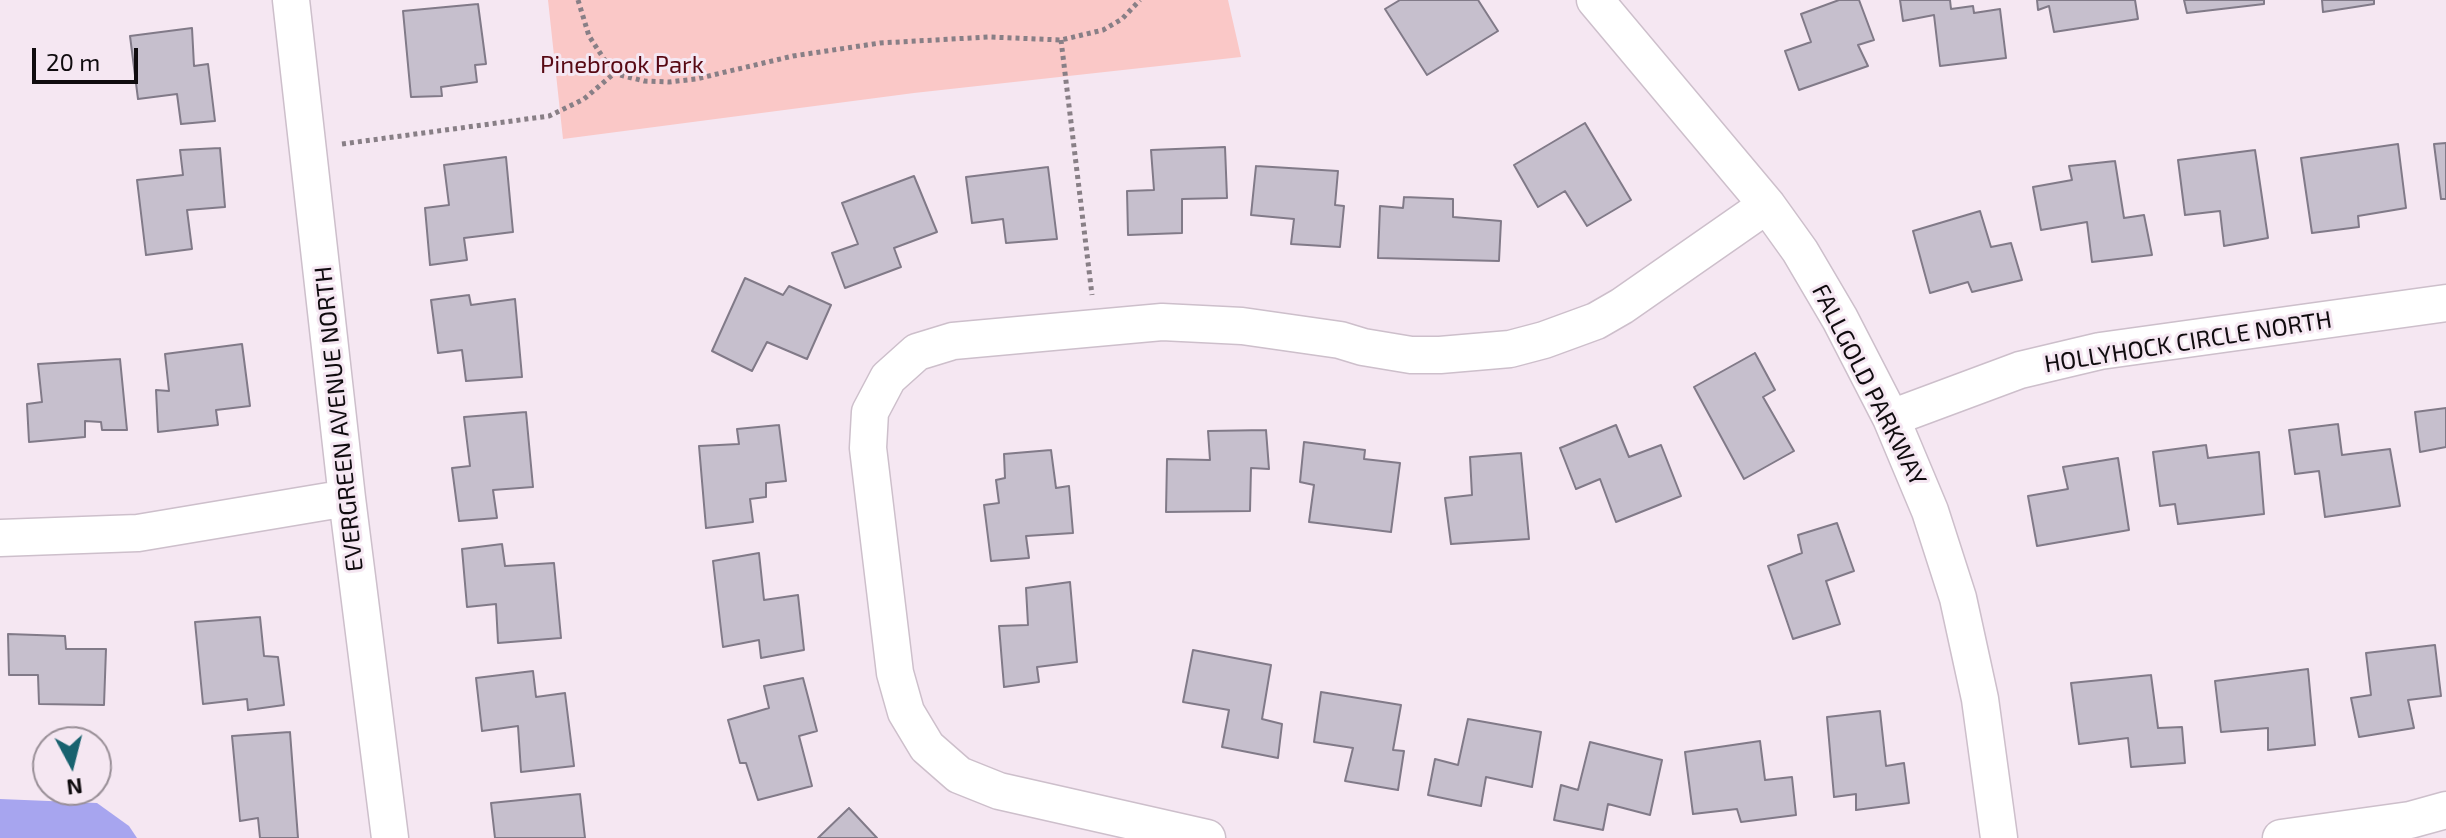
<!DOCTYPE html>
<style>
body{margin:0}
#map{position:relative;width:2446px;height:838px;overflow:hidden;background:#f5e7f2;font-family:"Exo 2",sans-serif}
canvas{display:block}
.north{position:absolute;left:32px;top:726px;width:80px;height:80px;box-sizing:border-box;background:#f5e7f2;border:2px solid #998f97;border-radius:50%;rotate:173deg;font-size:22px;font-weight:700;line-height:32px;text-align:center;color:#100c0f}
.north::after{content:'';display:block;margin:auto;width:28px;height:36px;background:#18626f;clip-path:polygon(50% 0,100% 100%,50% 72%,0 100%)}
.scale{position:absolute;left:32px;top:48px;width:106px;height:36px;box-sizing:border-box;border:4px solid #100c0f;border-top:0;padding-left:10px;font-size:24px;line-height:28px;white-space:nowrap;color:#100c0f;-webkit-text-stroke:6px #f5e7f2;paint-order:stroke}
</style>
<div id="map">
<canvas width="2446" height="838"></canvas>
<div class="north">N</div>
<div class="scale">20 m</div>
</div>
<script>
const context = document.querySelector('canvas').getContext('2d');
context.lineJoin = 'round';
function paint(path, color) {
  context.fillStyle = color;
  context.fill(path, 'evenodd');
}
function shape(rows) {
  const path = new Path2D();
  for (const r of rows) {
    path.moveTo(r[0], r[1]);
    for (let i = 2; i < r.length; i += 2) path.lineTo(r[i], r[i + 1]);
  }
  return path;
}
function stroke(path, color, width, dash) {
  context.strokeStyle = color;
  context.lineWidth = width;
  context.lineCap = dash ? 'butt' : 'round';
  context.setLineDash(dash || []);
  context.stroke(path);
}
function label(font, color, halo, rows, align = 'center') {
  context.font = font + ' "Exo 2",sans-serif';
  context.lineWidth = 6;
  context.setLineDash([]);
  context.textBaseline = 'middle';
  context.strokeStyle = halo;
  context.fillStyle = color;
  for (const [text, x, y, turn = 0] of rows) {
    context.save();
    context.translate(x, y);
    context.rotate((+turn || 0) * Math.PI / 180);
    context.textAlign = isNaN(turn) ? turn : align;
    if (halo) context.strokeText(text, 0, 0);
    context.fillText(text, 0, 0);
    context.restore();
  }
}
const green = shape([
 [548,0,1228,0,1241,57,914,93,563,139]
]);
const water = shape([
 [0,799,97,803,129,826,137,838,0,838]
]);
const building = shape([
 [1400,0,1478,0,1498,31,1427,75,1385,9,1400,0],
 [1839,0,1859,0,1874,40,1858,45,1868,66,1799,90,1785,51,1811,42,1801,14,1839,0],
 [1900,0,1950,0,1951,9,1973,6,1974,13,2000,9,2006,58,1940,66,1934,15,1903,21,1900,0],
 [2037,0,2135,0,2138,19,2054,32,2049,6,2038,10,2037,0],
 [2184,0,2264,0,2264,4,2187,13,2184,0],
 [2322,0,2374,0,2374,4,2323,12,2322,0],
 [478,4,486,64,475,65,477,82,441,87,442,96,411,97,403,11,478,4],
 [192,28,194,66,208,64,215,121,181,124,177,94,138,99,130,36,192,28],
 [1585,123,1631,200,1587,226,1565,191,1538,207,1514,165,1585,123],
 [2446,143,2446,199,2441,199,2434,144,2446,143],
 [2398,144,2406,208,2358,216,2359,227,2312,233,2301,158,2398,144],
 [1225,147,1227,198,1182,199,1182,233,1128,235,1127,191,1154,190,1151,150,1225,147],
 [220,148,225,207,187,210,192,249,146,255,137,180,183,175,180,150,220,148],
 [2255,150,2268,238,2224,246,2220,211,2185,215,2178,160,2255,150],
 [506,157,513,232,464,238,467,260,430,265,425,208,449,205,444,165,506,157],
 [2115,161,2124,218,2144,215,2152,255,2092,262,2087,222,2041,230,2033,187,2072,180,2069,166,2115,161],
 [1256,166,1338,171,1335,205,1344,206,1340,247,1291,244,1294,219,1251,215,1256,166],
 [1048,167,1057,239,1006,243,1003,219,972,223,966,177,1048,167],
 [914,176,937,232,894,248,901,267,845,288,832,253,858,244,842,203,914,176],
 [1404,197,1453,199,1453,217,1501,221,1499,261,1378,258,1380,206,1403,208,1404,197],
 [1980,211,1991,247,2011,243,2022,280,1972,292,1968,282,1930,293,1913,231,1980,211],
 [745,278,783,295,789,286,831,305,807,359,767,342,752,371,712,351,745,278],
 [469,295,471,305,515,299,522,377,466,381,462,350,438,353,431,300,469,295],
 [242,344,250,406,216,410,218,425,158,432,156,390,169,391,165,354,242,344],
 [1755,353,1775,390,1763,397,1794,451,1744,479,1694,387,1755,353],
 [120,359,127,430,102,430,101,422,85,421,85,437,29,442,27,404,42,402,38,364,120,359],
 [2446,408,2446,447,2420,452,2415,412,2446,408],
 [526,412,533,487,493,490,497,518,459,521,452,468,470,466,464,417,526,412],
 [2338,424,2342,455,2390,449,2400,506,2325,517,2319,471,2295,474,2289,430,2338,424],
 [779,425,786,481,766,483,766,497,750,499,753,522,706,528,699,446,739,444,737,429,779,425],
 [1616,425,1629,457,1661,445,1681,496,1616,522,1600,479,1576,489,1560,448,1616,425],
 [1266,430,1269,469,1251,468,1250,511,1166,512,1167,459,1210,460,1208,431,1266,430],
 [1304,442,1365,450,1364,459,1400,463,1391,532,1309,522,1314,485,1300,482,1304,442],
 [2206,445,2208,458,2259,452,2264,514,2178,524,2175,504,2160,506,2153,452,2206,445],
 [1051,450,1056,488,1069,486,1073,533,1026,536,1029,558,991,561,984,505,999,503,996,480,1005,478,1004,454,1051,450],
 [1521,453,1529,539,1451,544,1445,498,1472,495,1470,457,1521,453],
 [2118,458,2129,530,2037,546,2028,496,2068,489,2063,467,2118,458],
 [1837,523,1854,571,1826,581,1840,624,1793,639,1768,566,1802,553,1798,535,1837,523],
 [502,544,505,566,554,563,561,638,498,643,496,604,467,607,462,549,502,544],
 [759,553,764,600,798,595,804,650,761,658,759,640,723,647,713,561,759,553],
 [1070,582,1077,662,1037,667,1039,682,1004,687,999,626,1028,625,1026,588,1070,582],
 [260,617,264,656,278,657,284,705,248,710,247,699,203,704,195,622,260,617],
 [8,634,65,636,66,649,106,649,104,705,39,704,38,675,9,675,8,634],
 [2435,645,2441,696,2408,700,2414,728,2359,737,2351,698,2371,695,2366,653,2435,645],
 [1193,650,1271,665,1262,719,1282,724,1278,758,1222,747,1229,710,1183,702,1193,650],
 [2308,669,2315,745,2268,750,2268,728,2221,732,2215,681,2308,669],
 [533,671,536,697,565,693,574,766,521,772,518,726,482,731,476,678,533,671],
 [2151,675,2158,728,2182,727,2185,763,2131,767,2128,738,2079,744,2071,683,2151,675],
 [803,678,817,731,799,736,812,786,758,800,746,763,740,763,728,720,769,708,764,686,803,678],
 [1321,692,1401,705,1393,750,1404,751,1398,790,1345,781,1353,748,1314,742,1321,692],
 [1880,711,1886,766,1904,763,1909,803,1856,810,1856,794,1834,797,1827,717,1880,711],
 [1468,719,1541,732,1532,787,1486,777,1481,806,1428,795,1435,759,1458,765,1468,719],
 [290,732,298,838,260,838,258,818,240,821,232,736,290,732],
 [1760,741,1765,780,1792,777,1796,815,1741,822,1737,809,1693,814,1685,752,1760,741],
 [1590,742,1662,760,1650,815,1608,804,1603,830,1554,820,1561,785,1578,790,1590,742],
 [580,794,585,838,495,838,491,803,580,794],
 [849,808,877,838,818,838,849,808]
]);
const path = shape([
 [578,0,589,36,604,59,620,75,644,81,669,82,696,79,793,56,880,43,989,37,1061,40,1103,30,1122,19,1140,0],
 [1061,40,1092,295],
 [342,144,549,116,584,99,617,71]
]);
const street = shape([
 [291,0,347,498,390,838],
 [1595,0,1767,205,1800,251,1840,319,1891,418,1930,511,1958,598,1980,699,1999,838],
 [1891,418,2020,370,2100,351,2446,303],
 [0,538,138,533,347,498],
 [1207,838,999,791,959,775,927,747,906,712,895,673,868,448,870,412,888,378,917,352,953,341,1162,322,1242,326,1340,340,1363,347,1411,355,1440,355,1510,349,1544,340,1596,321,1622,306,1767,205],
 [2281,838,2410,820,2446,810]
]);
const parkNames = [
 ["Pinebrook Park",622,65]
];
const streetNames = [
 ["HOLLYHOCK CIRCLE NORTH",2188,342,-9],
 ["FALLGOLD PARKWAY",1869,385,63],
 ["EVERGREEN AVENUE NORTH",339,419,-96]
];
paint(green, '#fac8c7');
paint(water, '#a7a5ef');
paint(building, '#c6bfcd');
stroke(building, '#817a88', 2);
stroke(street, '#cdbfcb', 39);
stroke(path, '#887f86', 5, [4, 4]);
stroke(street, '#fff', 36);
label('24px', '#580914', '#f5e7f2', parkNames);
label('24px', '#100c0f', '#f5e7f2', streetNames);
</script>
